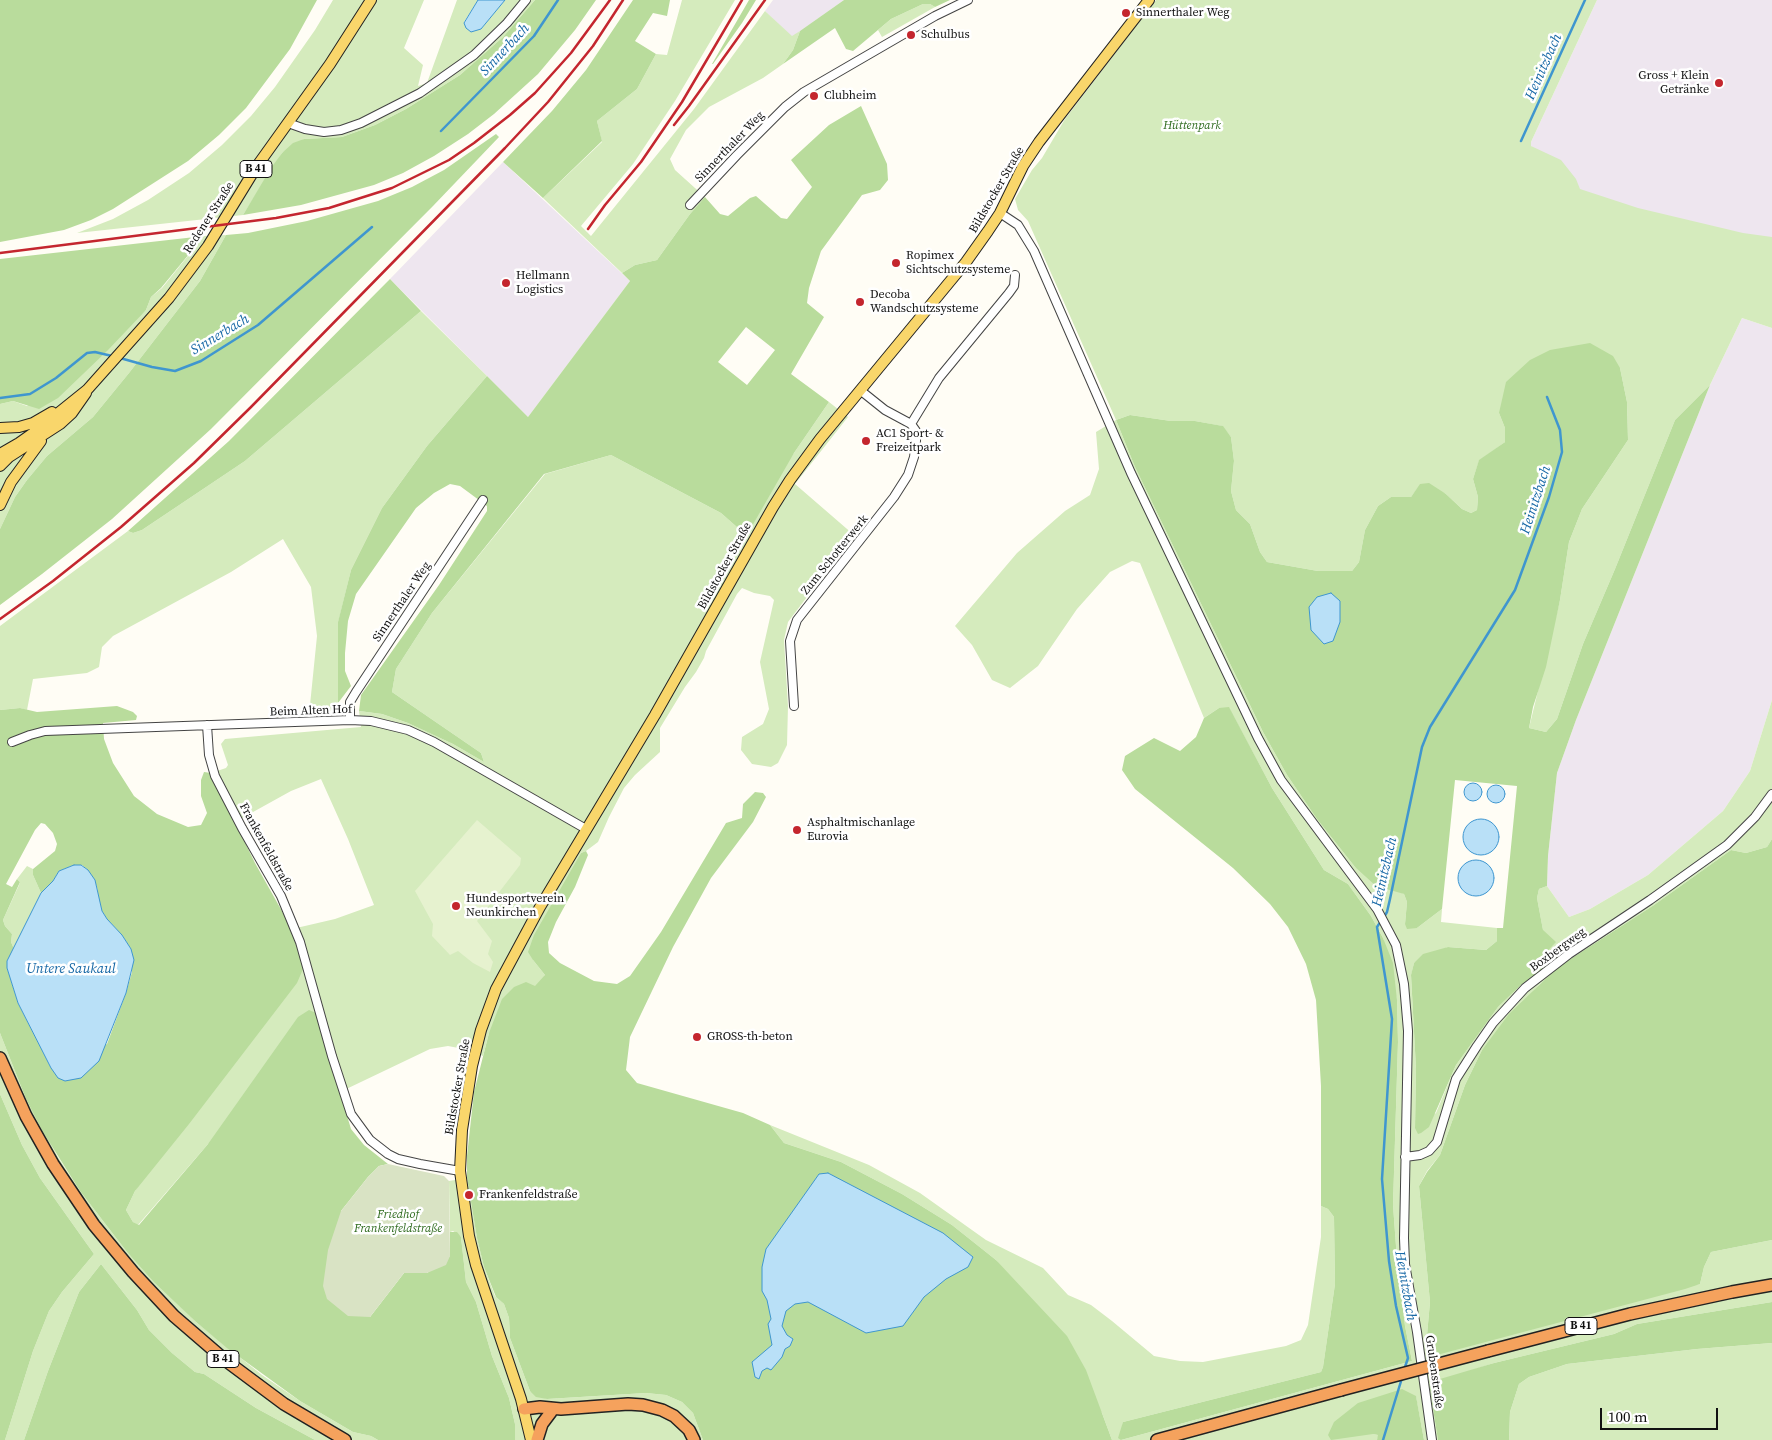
<!DOCTYPE html>
<meta charset="utf-8">
<style>
body{margin:0}
#map{position:relative;width:1772px;height:1440px;overflow:hidden;background:#fffdf5;font-family:"Source Serif 4",serif}
canvas{display:block}
.scale{position:absolute;left:1600px;top:1408px;width:118px;height:22px;box-sizing:border-box;border:2px solid #111;border-top:0;padding-left:6px;font-size:15px;line-height:18px;white-space:nowrap;color:#111;-webkit-text-stroke:4px #fff;paint-order:stroke}
</style>
<div id="map">
<canvas width="1772" height="1440"></canvas>
<div class="scale">100 m</div>
</div>
<script>
const context = document.querySelector('canvas').getContext('2d');
context.lineJoin = 'round';
function paint(path, color) {
  context.fillStyle = color;
  context.fill(path, 'evenodd');
}
function shape(rows) {
  const path = new Path2D();
  for (const r of rows) {
    if (r.length === 3) {
      path.moveTo(r[0] + r[2], r[1]);
      path.arc(r[0], r[1], r[2], 0, 2 * Math.PI);
      continue;
    }
    path.moveTo(r[0], r[1]);
    for (let i = 2; i < r.length; i += 2) path.lineTo(r[i], r[i + 1]);
  }
  return path;
}
function stroke(path, color, width, dash) {
  context.strokeStyle = color;
  context.lineWidth = width;
  context.lineCap = dash ? 'butt' : 'round';
  context.setLineDash(dash || []);
  context.stroke(path);
}
function label(font, color, halo, rows, align = 'center') {
  context.font = font + ' "Source Serif 4",serif';
  context.lineWidth = 5;
  context.setLineDash([]);
  context.textBaseline = 'middle';
  context.strokeStyle = halo;
  context.fillStyle = color;
  for (const [text, x, y, turn = 0] of rows) {
    context.save();
    context.translate(x, y);
    context.rotate((+turn || 0) * Math.PI / 180);
    context.textAlign = isNaN(turn) ? turn : align;
    if (halo) context.strokeText(text, 0, 0);
    context.fillText(text, 0, 0);
    context.restore();
  }
}
const industrial = shape([
 [773,0,844,0,792,37,765,11],
 [1597,0,1772,0,1772,253,1652,262,1531,146,1531,142],
 [503,162,630,281,528,417,390,279],
 [1742,318,1772,328,1772,700,1750,771,1723,811,1648,875,1590,909,1569,917,1547,886,1548,856,1557,773,1576,720,1710,385]
]);
const green = shape([
 [333,0,424,0,404,48,423,65,418,86,427,83,457,0,478,0,464,22,481,29,505,0,535,0,503,37,460,75,406,109,375,125,342,137,304,139,282,153,243,215,77,233,113,219,148,200,189,173,222,145,251,116,275,87,315,30],
 [682,0,735,0,675,101,633,164,581,226,591,236,694,109,765,11,792,36,800,31,793,50,783,64,763,78,709,107,686,130,670,159,675,170,705,197,690,214,657,260,635,265,622,273,543,198,602,142,597,121,637,89,656,54,667,55],
 [1156,0,1597,0,1531,142,1531,146,1561,160,1576,179,1580,189,1638,208,1743,233,1772,237,1772,328,1742,318,1710,385,1675,420,1615,569,1583,644,1557,719,1546,732,1529,728,1560,600,1569,542,1582,509,1628,440,1627,402,1620,368,1499,413,1505,428,1505,442,1479,461,1473,479,1478,497,1477,510,1471,513,1462,509,1446,494,1421,484,1411,497,1391,497,1378,506,1365,530,1359,562,1352,571,1318,571,1267,562,1260,552,1250,524,1236,510,1231,491,1234,461,1231,437,1222,426,1195,421,1171,421,1130,415,1116,420,1135,467,1263,732,1287,775,1317,819,1355,867,1404,894,1407,902,1405,924,1417,928,1442,909,1441,922,1497,928,1497,941,1486,950,1448,947,1414,963,1411,976,1416,1069,1415,1128,1436,1113,1456,1065,1498,1007,1521,985,1551,964,1539,960,1543,930,1537,898,1539,889,1547,886,1569,917,1590,909,1648,875,1723,811,1750,771,1772,700,1772,839,1767,847,1746,853,1731,850,1654,905,1573,957,1540,984,1482,1050,1465,1085,1440,1155,1427,1171,1419,1186,1430,1302,1427,1335,1700,1284,1704,1267,1711,1252,1772,1240,1772,1302,1637,1324,1614,1334,1494,1363,1429,1384,1438,1440,1424,1440,1416,1397,1373,1434,1379,1435,1377,1440,1112,1440,1102,1413,996,1260,952,1225,902,1194,841,1162,784,1143,770,1125,869,1165,920,1193,986,1240,1043,1268,1068,1295,1091,1305,1112,1321,1154,1356,1180,1361,1203,1362,1286,1346,1301,1340,1308,1325,1321,1237,1321,1206,1328,1209,1334,1217,1335,1284,1323,1367,1321,1372,1123,1422,1121,1440,1412,1361,1405,1326,1397,1260,1393,1205,1398,1042,1397,1000,1383,938,1371,916,1348,884,1324,870,1272,788,1229,708,1219,708,1204,718,1140,563,1132,561,1110,572,1077,609,1038,666,1010,688,992,680,972,645,955,626,1017,553,1065,511,1090,495,1099,469,1096,432,1116,420,1028,221,1018,210,1015,199,1032,170,1042,158,1065,119],
 [923,4,930,4,935,7,882,37,878,30,891,19],
 [226,235,200,281,129,373,93,417,47,456,27,480,15,497,0,529,0,404,13,401,27,406,146,310,151,297,162,288,204,236],
 [421,311,487,376,427,446,382,508,351,570,338,623,338,704,329,712,313,711,310,705,317,636,311,587,283,539,231,572,113,636,102,647,99,667,87,673,33,679,27,710,20,708,0,710,0,626,128,531,133,533,142,530,245,461],
 [829,402,848,417,795,484,854,535,788,622,784,640,788,706,787,745,778,763,771,767,752,764,741,750,742,737,763,724,769,709,760,662,774,600,770,596,754,593,742,588,737,594,706,651,704,658,696,672,685,687,660,728,660,752,635,775,624,788,609,817,598,842,586,851,581,853,533,960,545,975,542,981,489,1033,483,1056,469,1050,448,1046,430,1049,340,1092,208,1144,138,1225,133,1222,126,1210,135,1191,292,929,335,919,374,905,348,839,321,779,291,791,235,822,211,773,226,768,228,765,221,744,225,739,361,727,359,711,382,714,408,723,453,744,484,762,481,753,392,692,396,669,432,613,545,474,611,455,721,513,738,528,794,453],
 [27,866,33,869,33,875,41,893,14,949,11,942,12,934,5,926,3,920,19,885,20,882,17,879],
 [0,1033,26,1099,58,1157,80,1191,127,1252,196,1322,262,1375,300,1401,353,1432,371,1436,378,1440,315,1440,256,1408,204,1374,195,1372,172,1353,149,1330,137,1310,101,1264,79,1292,48,1371,24,1440,5,1440,33,1351,49,1311,62,1292,94,1254,40,1178,22,1145,0,1094],
 [467,1178,477,1238,484,1267,495,1296,504,1304,509,1318,510,1338,530,1391,547,1399,646,1393,666,1395,682,1402,693,1413,703,1440,515,1440,515,1424,509,1398,492,1356,476,1302,466,1282,461,1237,453,1231,450,1232,449,1181],
 [1772,1343,1772,1440,1509,1440,1510,1412,1519,1384,1529,1377,1567,1364,1697,1349]
]);
const forest = shape([
 [0,0,317,0,290,49,246,108,219,135,188,161,113,209,91,220,64,230,0,242],
 [535,0,596,0,575,30,538,74,494,114,468,134,434,156,403,173,374,185,301,205,243,215,271,168,282,153,293,143,304,139,342,137,375,125,406,109,460,75,503,37],
 [633,0,670,0,667,16,653,13,635,41,656,54,637,89,597,121,602,141,543,198,503,162,552,111,586,70],
 [749,0,756,0,742,23,713,64,712,64],
 [844,0,950,0,935,7,930,4,923,4,891,19,853,51,846,49,835,28,783,64,793,50,800,31],
 [861,106,887,164,888,180,880,190,862,195,821,251,809,288,807,303,824,317,791,374,829,402,794,453,744,540,738,528,721,513,611,455,544,474,432,613,396,669,392,692,481,753,484,762,453,744,408,723,382,714,359,711,361,695,439,585,487,511,487,506,460,486,450,484,434,493,416,508,356,594,348,621,345,653,345,671,351,686,338,703,338,622,351,570,382,508,427,446,487,376,528,417,630,281,622,273,635,265,657,260,690,214,705,197,720,214,728,216,750,198,756,196,781,218,787,219,812,187,791,160,829,125],
 [746,327,775,350,747,385,718,362],
 [496,134,499,137,433,206,211,429,112,519,42,574,0,605,0,529,15,497,27,480,47,456,93,417,129,373,200,281,226,235,248,233,307,221,378,201,412,187,444,170],
 [204,236,161,288,151,297,146,310,108,350,58,398,39,409,13,401,0,404,0,259],
 [390,279,421,311,245,461,142,530,133,533,128,531,229,441],
 [1590,343,1613,356,1620,368,1627,402,1628,440,1582,509,1569,542,1560,600,1546,667,1533,707,1529,728,1546,732,1557,719,1583,644,1615,569,1675,420,1710,385,1576,720,1557,773,1548,856,1547,886,1539,889,1537,898,1543,930,1556,942,1539,960,1552,964,1521,985,1498,1007,1456,1065,1429,1127,1421,1133,1418,1134,1415,1128,1416,1069,1411,975,1414,963,1423,954,1448,947,1486,950,1497,941,1497,928,1503,928,1517,786,1455,780,1442,909,1417,928,1407,929,1405,924,1407,902,1404,894,1376,886,1355,867,1317,819,1287,775,1263,732,1135,467,1116,420,1130,415,1171,421,1195,421,1223,426,1231,437,1234,461,1231,491,1236,510,1250,524,1260,552,1267,562,1318,571,1352,571,1359,562,1365,530,1378,506,1391,497,1411,497,1420,484,1429,483,1446,494,1462,509,1471,513,1477,510,1478,497,1473,479,1479,460,1505,442,1505,428,1499,413,1506,382,1530,360,1550,350],
 [117,706,133,712,137,716,136,720,103,723,104,739,113,763,134,796,157,814,188,827,201,825,207,813,201,796,201,780,204,772,211,773,255,863,292,929,297,942,303,969,297,983,189,1124,135,1191,126,1210,133,1222,139,1225,208,1144,298,1017,309,1010,316,1013,351,1129,364,1145,388,1164,379,1166,368,1177,341,1211,370,1317,404,1273,427,1273,450,1256,450,1232,457,1232,461,1237,466,1282,476,1302,492,1356,509,1398,515,1424,515,1440,378,1440,371,1436,353,1432,300,1401,227,1348,196,1322,154,1282,127,1252,80,1191,43,1132,26,1099,0,1033,0,710,20,708,37,712],
 [41,823,45,824,53,833,57,844,55,851,33,869,33,875,41,893,53,881,59,871,74,865,82,865,88,870,97,887,99,902,102,911,107,919,122,935,131,949,132,972,126,993,107,1044,51,1068,18,1003,7,968,7,961,14,949,11,942,12,934,5,926,3,920,20,882,17,879,12,887,6,884,35,830],
 [1229,707,1272,788,1324,870,1348,884,1371,916,1383,938,1393,963,1397,1000,1398,1042,1393,1205,1397,1260,1405,1326,1412,1361,1121,1440,1118,1438,1123,1422,1321,1372,1323,1367,1335,1284,1334,1217,1328,1209,1321,1206,1321,1086,1316,1000,1306,964,1288,927,1270,904,1233,868,1135,789,1122,770,1125,756,1154,738,1180,751,1196,737,1204,718,1219,708],
 [755,792,763,793,766,797,753,822,711,878,673,947,630,1037,626,1070,637,1083,743,1113,770,1125,784,1143,841,1162,902,1194,952,1225,996,1260,1067,1336,1086,1370,1112,1440,703,1440,693,1413,682,1402,666,1395,646,1393,547,1399,536,1397,530,1391,510,1338,509,1318,504,1304,496,1297,484,1267,477,1238,467,1178,467,1156,474,1092,489,1033,502,999,514,987,526,982,535,986,545,975,533,960,528,952,534,935,581,853,586,851,588,855,575,887,556,922,548,942,549,953,560,963,594,981,617,984,630,976,661,932,726,823,742,818,743,804],
 [1772,839,1772,1240,1711,1252,1704,1267,1700,1284,1685,1289,1433,1356,1427,1335,1430,1302,1419,1186,1427,1172,1440,1155,1465,1085,1482,1050,1509,1014,1558,967,1654,905,1731,850,1746,853,1767,847],
 [0,1094,22,1145,40,1178,94,1254,62,1292,49,1311,33,1351,5,1440,0,1440],
 [101,1264,137,1310,149,1330,172,1353,195,1372,204,1374,256,1408,315,1440,24,1440,48,1371,79,1292],
 [1772,1302,1772,1343,1697,1349,1567,1364,1529,1377,1519,1384,1510,1412,1509,1440,1438,1440,1429,1384,1440,1379,1494,1363,1614,1334,1637,1324],
 [1402,1389,1416,1396,1424,1440,1377,1440,1378,1435,1373,1434,1331,1440,1328,1435,1334,1422,1358,1403]
]);
const cemetery = shape([
 [388,1164,444,1176,449,1181,450,1256,446,1265,427,1273,404,1273,370,1317,348,1316,327,1299,323,1286,328,1250,341,1211,368,1177,379,1166]
]);
const pitch = shape([
 [477,820,521,858,520,865,477,921,492,941,488,954,493,962,490,972,473,963,458,951,450,955,432,936,433,924,415,891]
]);
const water = shape([
 [478,0,505,0,481,29,471,32,466,28,464,23,478,0],
 [1331,593,1340,601,1340,622,1333,641,1324,644,1311,630,1309,607,1317,597,1331,593],
 [1473,792,9],
 [1496,794,9],
 [1481,837,18],
 [1476,878,18],
 [74,865,81,865,88,870,95,880,102,911,107,919,122,935,131,949,134,960,126,993,99,1061,81,1078,65,1081,58,1078,51,1068,18,1003,7,968,7,961,41,893,53,881,59,871,74,865],
 [828,1173,943,1233,973,1257,968,1267,946,1279,924,1297,903,1326,866,1333,808,1302,795,1304,786,1311,782,1326,787,1335,793,1339,790,1346,785,1349,782,1357,771,1370,767,1368,762,1371,759,1379,755,1377,752,1362,772,1345,768,1324,771,1319,767,1300,762,1291,762,1267,766,1249,819,1174,828,1173]
]);
const stream = shape([
 [441,131,534,36,558,0],
 [1521,141,1585,0],
 [120,358,152,367,175,371,201,361,258,325,372,227],
 [0,398,30,394,56,378,87,353,95,352,112,356],
 [1384,917,1387,912,1390,899,1422,747,1430,727,1515,590,1549,497,1562,452,1560,430,1547,397],
 [1381,921,1377,927,1392,1019,1382,1179,1389,1261,1396,1306,1408,1358,1404,1370],
 [1383,1440,1402,1378]
]);
const minor = shape([
 [288,123,305,129,324,132,341,130,361,123,420,93,474,55,507,23,526,0],
 [690,205,737,155,785,107,804,92,935,16,968,0],
 [1000,213,1018,225,1034,251,1131,473,1258,738,1281,780,1377,909,1396,945,1404,984,1408,1031,1404,1238,1405,1264,1417,1332,1432,1440],
 [911,424,939,378,1009,293,1014,286,1015,275],
 [794,706,790,641,797,620,894,497,908,475,914,457,916,441,916,431,911,424,885,410,860,390],
 [350,720,350,702,356,692,483,500],
 [207,725,209,755,215,776,242,828,281,896,300,942,332,1056,351,1114,370,1140,388,1154,398,1159,420,1164,460,1171],
 [12,742,30,735,45,731,350,720,371,721,408,730,434,742,586,829],
 [1405,1157,1420,1155,1429,1151,1437,1142,1456,1079,1477,1046,1493,1023,1525,988,1569,954,1650,900,1727,845,1755,817,1772,794]
]);
const major = shape([
 [0,428,19,427,33,423,52,412],
 [0,454,19,443,36,431,87,390,169,298,208,246,257,166,330,64,371,0],
 [0,466,9,457,60,424,72,413,86,393],
 [0,505,11,482,41,441],
 [531,1440,521,1399,476,1265,469,1236,460,1171,462,1130,472,1066,481,1030,496,989,540,907,655,715,773,507,790,480,820,439,966,262,988,231,1000,213,1023,166,1039,142,1149,0]
]);
const highway = shape([
 [0,1058,26,1116,53,1164,94,1225,133,1272,174,1316,225,1360,284,1404,345,1440],
 [1488,1351,1630,1314,1732,1292,1772,1285],
 [524,1409,540,1407,561,1409,628,1404,643,1405,662,1410,674,1416,689,1430,694,1440],
 [537,1440,542,1424,551,1412],
 [1157,1440,1341,1390]
]);
const rail = shape([
 [674,125,689,106,765,0],
 [588,229,605,205,641,162,682,102,742,0],
 [0,253,276,218,329,208,392,188,449,160,474,143,510,115,535,93,571,53,610,0],
 [0,619,53,581,121,527,194,463,251,407,505,148,548,102,593,46,623,0]
]);
const highwayBridge = shape([
 [1341,1390,1488,1351]
]);
const markers = [
 [1126,13,5,"#c4262e"],
 [911,35,5,"#c4262e"],
 [1719,83,5,"#c4262e"],
 [814,96,5,"#c4262e"],
 [896,263,5,"#c4262e"],
 [506,283,5,"#c4262e"],
 [860,302,5,"#c4262e"],
 [866,441,5,"#c4262e"],
 [797,830,5,"#c4262e"],
 [456,906,5,"#c4262e"],
 [697,1037,5,"#c4262e"],
 [469,1195,5,"#c4262e"]
];
const shields = [
 [256,169,32],
 [1581,1326,32],
 [223,1359,32]
];
const shieldNames = [
 ["B 41",256,169],
 ["B 41",1581,1326],
 ["B 41",223,1359]
];
const poiNames = [
 ["Sinnerthaler Weg",1136,13],
 ["Schulbus",921,35],
 ["Gross + Klein",1709,76,"right"],
 ["Getränke",1709,90,"right"],
 ["Clubheim",824,96],
 ["Ropimex",906,256],
 ["Sichtschutzsysteme",906,270],
 ["Hellmann",516,276],
 ["Logistics",516,290],
 ["Decoba",870,295],
 ["Wandschutzsysteme",870,309],
 ["AC1 Sport- &",876,434],
 ["Freizeitpark",876,448],
 ["Asphaltmischanlage",807,823],
 ["Eurovia",807,837],
 ["Hundesportverein",466,899],
 ["Neunkirchen",466,913],
 ["GROSS-th-beton",707,1037],
 ["Frankenfeldstraße",479,1195]
];
const parkNames = [
 ["Hüttenpark",1192,126],
 ["Friedhof",398,1215],
 ["Frankenfeldstraße",398,1229]
];
const streetNames = [
 ["Sinnerthaler Weg",730,147,-46],
 ["Bildstocker Straße",997,190,-60],
 ["Redener Straße",209,218,-57],
 ["Zum Schotterwerk",835,555,-51],
 ["Bildstocker Straße",725,566,-61],
 ["Sinnerthaler Weg",402,602,-56],
 ["Beim Alten Hof",311,711,-2],
 ["Frankenfeldstraße",266,847,61],
 ["Boxbergweg",1558,950,-36],
 ["Bildstocker Straße",458,1087,-80],
 ["Grubenstraße",1434,1372,82]
];
const waterNames = [
 ["Sinnerbach",505,50,-47],
 ["Heinitzbach",1544,67,-66],
 ["Sinnerbach",220,335,-31],
 ["Heinitzbach",1536,500,-72],
 ["Heinitzbach",1385,872,-77],
 ["Untere Saukaul",71,969],
 ["Heinitzbach",1405,1286,80]
];
paint(industrial, '#eee6ef');
paint(green, '#d5ebbd');
paint(forest, '#b9dc9c');
paint(cemetery, '#d9e3c4');
paint(pitch, '#e6f2cf');
paint(water, '#b9e0f7');
stroke(water, '#3f96cf', 1);
stroke(stream, '#3f96cf', 2.5);
stroke(minor, '#444', 10);
stroke(major, '#222', 12);
stroke(highway, '#222', 14);
stroke(minor, '#fff', 8);
stroke(major, '#f9d66b', 10);
stroke(highway, '#f5a25d', 11);
stroke(rail, '#c4262e', 2.5);
stroke(highwayBridge, '#222', 14, []);
stroke(highwayBridge, '#f5a25d', 11);
for (const [x, y, r, color] of markers) {
  const dot = new Path2D();
  dot.arc(x, y, r, 0, 2 * Math.PI);
  context.fillStyle = color;
  context.fill(dot);
  stroke(dot, '#fff', 2);
}
for (const [x, y, w] of shields) {
  const box = new Path2D();
  box.roundRect(x - w / 2, y - 8.5, w, 17, 4);
  context.fillStyle = '#fff';
  context.fill(box);
  stroke(box, '#111', 1);
}
label('bold 11px', '#111', null, shieldNames);
label('12px', '#111', '#fff', poiNames, 'left');
label('italic 12px', '#2f6b1f', '#fff', parkNames);
label('12px', '#111', '#fff', streetNames);
label('italic 14px', '#1768a6', '#fff', waterNames);
</script>
